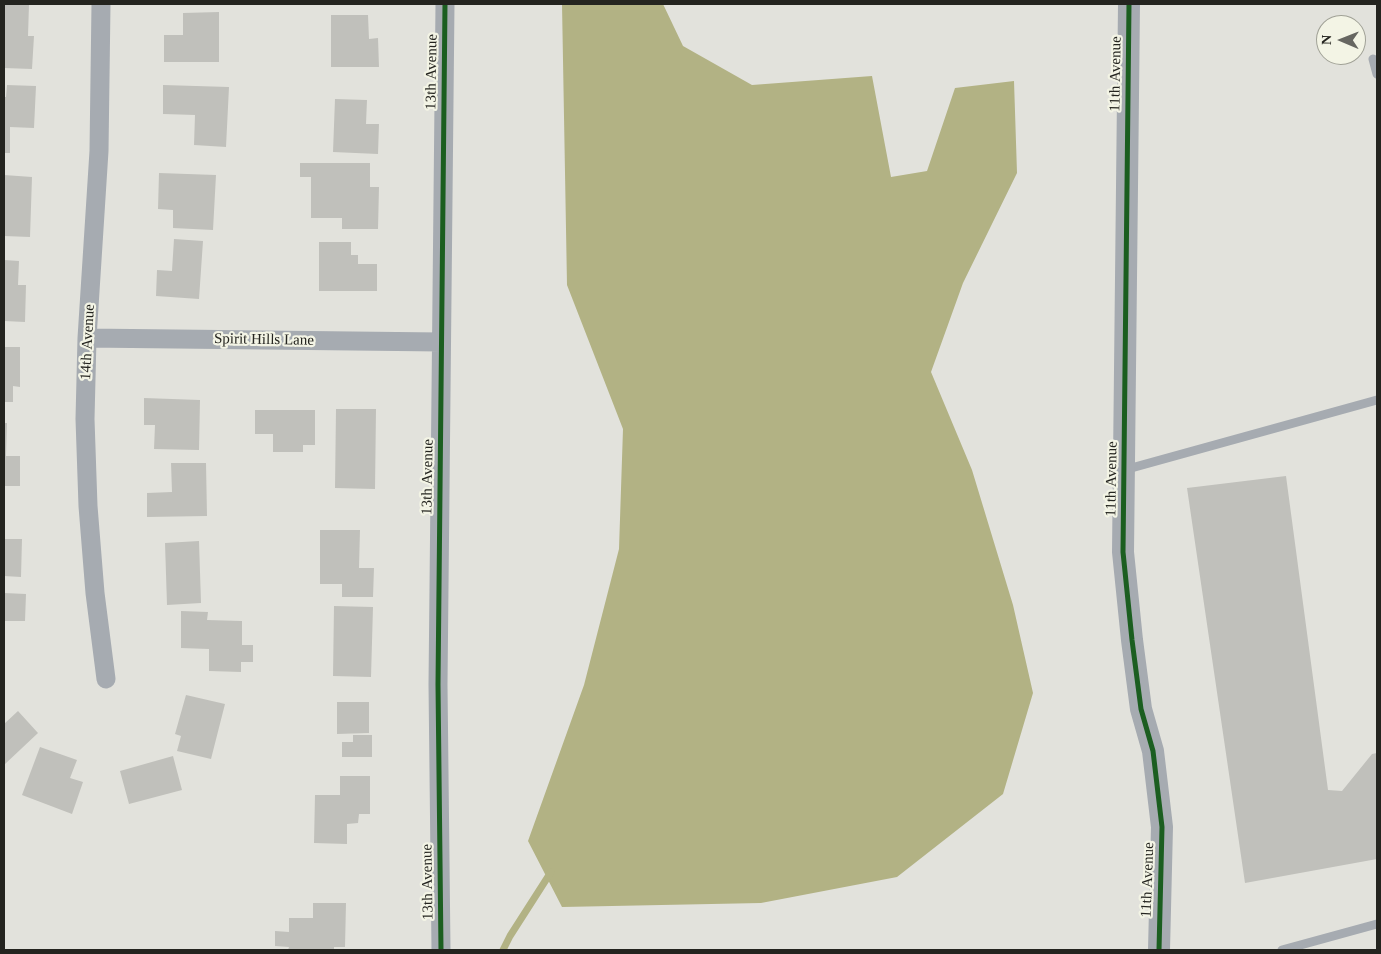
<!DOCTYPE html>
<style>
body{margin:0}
#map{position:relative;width:1381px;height:954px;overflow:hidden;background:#e2e2dc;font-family:"Times New Roman",serif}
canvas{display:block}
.frame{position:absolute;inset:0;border:5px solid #24241f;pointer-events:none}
.north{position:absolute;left:1316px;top:15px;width:50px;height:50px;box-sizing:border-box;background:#f3f4e5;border:1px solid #a0a196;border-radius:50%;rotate:271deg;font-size:14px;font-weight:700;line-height:20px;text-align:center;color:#24241f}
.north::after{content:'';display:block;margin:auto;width:18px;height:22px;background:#666661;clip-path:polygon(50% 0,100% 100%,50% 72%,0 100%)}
</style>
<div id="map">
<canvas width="1381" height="954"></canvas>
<div class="frame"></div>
<div class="north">N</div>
</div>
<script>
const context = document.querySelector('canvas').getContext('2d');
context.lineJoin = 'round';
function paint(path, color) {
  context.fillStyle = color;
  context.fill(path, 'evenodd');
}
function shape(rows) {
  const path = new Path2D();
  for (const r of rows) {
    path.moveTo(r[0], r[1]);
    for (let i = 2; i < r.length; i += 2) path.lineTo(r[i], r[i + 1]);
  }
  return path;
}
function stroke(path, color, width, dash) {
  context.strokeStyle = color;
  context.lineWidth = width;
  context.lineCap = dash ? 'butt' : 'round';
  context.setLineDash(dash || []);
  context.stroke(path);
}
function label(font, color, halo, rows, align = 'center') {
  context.font = font + ' "Times New Roman",serif';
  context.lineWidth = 4.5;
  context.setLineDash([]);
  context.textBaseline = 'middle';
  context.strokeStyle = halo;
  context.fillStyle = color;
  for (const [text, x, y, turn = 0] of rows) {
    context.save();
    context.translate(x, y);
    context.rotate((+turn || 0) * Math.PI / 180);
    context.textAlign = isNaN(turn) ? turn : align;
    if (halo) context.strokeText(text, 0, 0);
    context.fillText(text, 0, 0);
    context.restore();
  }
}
const water = shape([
 [562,4,663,4,683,46,752,85,872,76,891,177,927,171,955,88,1014,81,1017,173,963,283,931,372,972,470,1013,605,1033,693,1003,794,897,877,761,903,562,907,528,841,584,685,619,549,623,429,567,285]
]);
const stream = shape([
 [503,950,510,936,551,872]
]);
const building = shape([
 [4,4,29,4,28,36,34,36,32,69,4,68],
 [219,12,219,62,164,62,164,35,183,35,183,13],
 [331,15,368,15,369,39,378,38,379,67,331,67],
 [7,85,36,86,34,128,10,127,10,153,4,153,4,97,6,97],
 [163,85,229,87,226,147,194,145,195,115,163,114],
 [335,99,367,100,366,124,379,124,378,154,333,152],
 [300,163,370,163,370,187,379,187,378,229,342,229,342,218,311,218,311,177,300,177],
 [159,173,216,175,213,230,173,228,173,210,158,209],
 [4,175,32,177,30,237,4,236],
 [174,239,203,241,199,299,156,296,157,270,172,271],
 [319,242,351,242,351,255,358,255,358,264,377,264,377,291,319,291],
 [4,260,19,261,18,285,26,285,25,322,4,321],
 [4,347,20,347,20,387,13,386,13,402,4,402],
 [144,398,200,400,199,450,154,449,155,425,144,425],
 [336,409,376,409,375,489,335,488],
 [255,410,315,410,315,445,303,445,303,452,273,452,273,434,255,434],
 [4,423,7,423,6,456,20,456,20,486,4,486],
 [171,463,206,463,207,516,147,517,147,493,172,492],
 [1286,476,1328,790,1342,791,1372,754,1377,753,1377,859,1245,883,1187,488],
 [320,530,360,530,359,568,374,568,373,597,342,597,342,584,320,584],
 [4,539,22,539,21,577,4,576],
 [199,541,201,603,167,605,165,543],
 [4,593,26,594,25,621,4,621],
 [334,606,373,607,371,677,333,676],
 [181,611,208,612,207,620,242,621,242,645,253,645,253,662,241,662,241,672,209,671,209,649,181,648],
 [186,695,225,704,211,759,177,751,181,736,175,734],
 [337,702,369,702,369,733,337,734],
 [18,711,38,733,4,765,4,724],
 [353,735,372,735,372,757,342,757,342,742,353,742],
 [40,747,77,760,70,778,83,782,72,814,22,795],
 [173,756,182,790,129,804,120,771],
 [340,776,370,776,370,814,359,814,358,823,347,824,347,844,314,843,315,795,340,795],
 [313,903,346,903,345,947,334,947,334,950,288,950,289,947,275,946,275,931,289,932,289,918,313,918]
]);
const service = shape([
 [1373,59,1377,74],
 [1124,470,1377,400],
 [1282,950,1377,924]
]);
const minor = shape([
 [101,4,99,151,87,338,85,419,88,506,95,593,106,679],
 [87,338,441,342],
 [441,950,438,684,445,4]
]);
const tertiary = shape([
 [1129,4,1123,552,1132,640,1141,709,1153,751,1162,827,1159,950]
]);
const cycleway = shape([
 [1129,4,1123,552,1132,640,1141,709,1153,751,1162,827,1159,950],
 [441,950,438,684,445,4]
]);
const streetNames = [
 ["13th Avenue",432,72,-89],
 ["11th Avenue",1116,74,-89],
 ["Spirit Hills Lane",264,340,1],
 ["14th Avenue",88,342,-87],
 ["13th Avenue",428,477,-89],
 ["11th Avenue",1112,479,-89],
 ["11th Avenue",1148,880,-88],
 ["13th Avenue",428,882,-91]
];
paint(water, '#b2b284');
stroke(stream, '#b2b284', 7);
paint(building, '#c0c0bb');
stroke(service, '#a6abb1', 9);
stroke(minor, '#a6abb1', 19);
stroke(tertiary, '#a6abb1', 22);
stroke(cycleway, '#1b5e20', 5);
label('15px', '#24241f', '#f3f4e5', streetNames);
</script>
